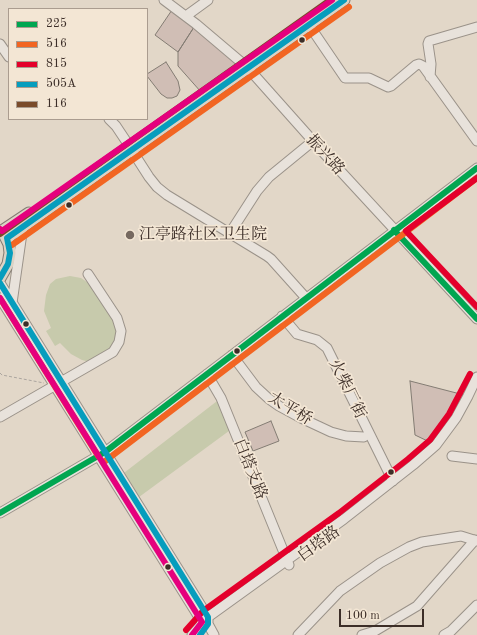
<!DOCTYPE html>
<meta charset="utf-8">
<style>
body{margin:0}
#map{position:relative;width:477px;height:635px;overflow:hidden;background:#e2d7c8;font-family:"Old Standard TT",serif}
canvas{display:block}
.legend{position:absolute;left:8px;top:8px;width:140px;height:112px;box-sizing:border-box;background:#f3e6d4;border:1px solid #aa9c8f;margin:0;padding:5px 7px;list-style:none;font-size:12px;color:#3c2e28}
.legend li{display:flex;align-items:center;gap:8px;height:20px}
.legend b{width:20px;border:1px solid #aa9c8f}
.scale{position:absolute;left:339px;top:609px;width:85px;height:18px;box-sizing:border-box;border:2px solid #3c2e28;border-top:0;padding-left:5px;font-size:12px;line-height:14px;white-space:nowrap;color:#3c2e28;-webkit-text-stroke:3px #f3e6d4;paint-order:stroke}
</style>
<div id="map">
<canvas width="477" height="635"></canvas>
<ul class="legend">
<li><b style="height:5px;background:#00a651"></b>225</li>
<li><b style="height:5px;background:#f26522"></b>516</li>
<li><b style="height:5px;background:#e4002b"></b>815</li>
<li><b style="height:5px;background:#069dbd"></b>505A</li>
<li><b style="height:5px;background:#7a4b2a"></b>116</li>
</ul>
<div class="scale">100 m</div>
</div>
<script>
const context = document.querySelector('canvas').getContext('2d');
context.lineJoin = 'round';
function paint(path, color) {
  context.fillStyle = color;
  context.fill(path, 'evenodd');
}
function shape(rows) {
  const path = new Path2D();
  for (const r of rows) {
    path.moveTo(r[0], r[1]);
    for (let i = 2; i < r.length; i += 2) path.lineTo(r[i], r[i + 1]);
  }
  return path;
}
function stroke(path, color, width, dash) {
  context.strokeStyle = color;
  context.lineWidth = width;
  context.lineCap = dash ? 'butt' : 'round';
  context.setLineDash(dash || []);
  context.stroke(path);
}
function label(font, color, halo, rows, align = 'center') {
  context.font = font + ' "Old Standard TT","Noto Serif SC",serif';
  context.lineWidth = 3.5;
  context.setLineDash([]);
  context.textBaseline = 'middle';
  context.strokeStyle = halo;
  context.fillStyle = color;
  for (const [text, x, y, turn = 0] of rows) {
    context.save();
    context.translate(x, y);
    context.rotate((+turn || 0) * Math.PI / 180);
    context.textAlign = isNaN(turn) ? turn : align;
    if (halo) context.strokeText(text, 0, 0);
    context.fillText(text, 0, 0);
    context.restore();
  }
}
const green = shape([
 [70,276,81,278,97,289,117,318,119,342,93,363,82,360,71,354,60,343,55,346,46,331,51,328,44,311,46,295,50,284,56,279],
 [221,398,233,428,135,500,120,476]
]);
const building = shape([
 [174,7,196,24,178,52,155,35,174,7],
 [196,24,243,63,201,92,178,66,178,52,196,24],
 [166,62,178,81,180,90,177,96,172,98,167,98,161,94,147,76,147,74,166,62],
 [410,381,468,396,436,445,415,435,410,381],
 [271,421,279,441,253,451,245,432,271,421]
]);
const path = shape([
 [0,373,2,375,44,383]
]);
const minor = shape([
 [164,0,196,24,248,68,321,150,477,319],
 [186,16,208,0],
 [309,25,345,78,369,78,388,87,391,86,416,65,419,64,423,66,477,141],
 [0,44,9,57],
 [430,77,431,64,428,44,429,41,477,27],
 [109,119,116,126,128,144],
 [131,149,149,177,157,187,167,195,267,256,271,259,306,298],
 [230,233,257,191,269,177,313,141],
 [0,283,208,617,208,624,214,635],
 [0,298,202,622,207,624],
 [12,303,23,226],
 [282,316,297,334,317,340,327,348,393,481],
 [232,355,256,387,269,399,279,406,301,418,331,432,346,436,364,437],
 [207,374,221,398,289,565],
 [0,417,113,352,119,342,121,331,117,318,88,274],
 [452,456,477,459],
 [0,513,105,452,477,168],
 [192,635,208,617,344,519,413,465,436,445,456,418,468,396,477,377],
 [298,635,340,591,380,563,409,547,422,542,461,536,477,541],
 [362,635,375,631,417,606,475,540],
 [444,635,451,631,477,605]
]);
const major = shape([
 [2,231,29,213],
 [7,238,344,0],
 [0,278,8,264,10,253,9,244,3,232]
]);
const bus1 = shape([
 [394,230,477,319],
 [0,513,105,452,477,168]
]);
const bus2 = shape([
 [12,245,349,7],
 [0,298,98,456],
 [104,462,477,178]
]);
const bus3 = shape([
 [477,178,406,231,477,307],
 [186,630,203,611,339,513,408,459,430,440,449,414,470,374]
]);
const bus4 = shape([
 [0,278,8,264,10,253,7,238,344,0],
 [0,283,208,617,208,624,200,635]
]);
const bus5 = shape([
 [0,234,330,0]
]);
const bus6 = shape([
 [0,229,2,231,332,0],
 [0,298,202,622,192,635]
]);
const markers = [
 [302,40,3.5,"#3c2e28"],
 [69,205,3.5,"#3c2e28"],
 [130,235,5,"#766960"],
 [26,324,3.5,"#3c2e28"],
 [237,351,3.5,"#3c2e28"],
 [391,472,3.5,"#3c2e28"],
 [168,567,3.5,"#3c2e28"]
];
const streetNames = [
 ["振兴路",325,155,48],
 ["火柴厂街",347,389,64],
 ["太平桥",290,409,31],
 ["白塔支路",250,469,68],
 ["白塔路",319,544,-36]
];
const poiNames = [
 ["江亭路社区卫生院",139,235]
];
paint(green, '#c7caac');
paint(building, '#d0beb5');
stroke(building, '#837c73', 1);
stroke(minor, '#9a9289', 11);
stroke(major, '#837c73', 13);
stroke(path, '#aba59f', 1, [3, 2]);
stroke(minor, '#e8e2db', 9);
stroke(major, '#dcd3c5', 11);
stroke(bus1, '#00a651', 6);
stroke(bus2, '#f26522', 6);
stroke(bus3, '#e4002b', 6);
stroke(bus4, '#069dbd', 6);
stroke(bus5, '#7a4b2a', 6);
stroke(bus6, '#e5007d', 6);
for (const [x, y, r, color] of markers) {
  const dot = new Path2D();
  dot.arc(x, y, r, 0, 2 * Math.PI);
  context.fillStyle = color;
  context.fill(dot);
  stroke(dot, '#f3e6d4', 1.5);
}
label('16px', '#3c2e28', '#f3e6d4', streetNames);
label('16px', '#3c2e28', '#f3e6d4', poiNames, 'left');
</script>
